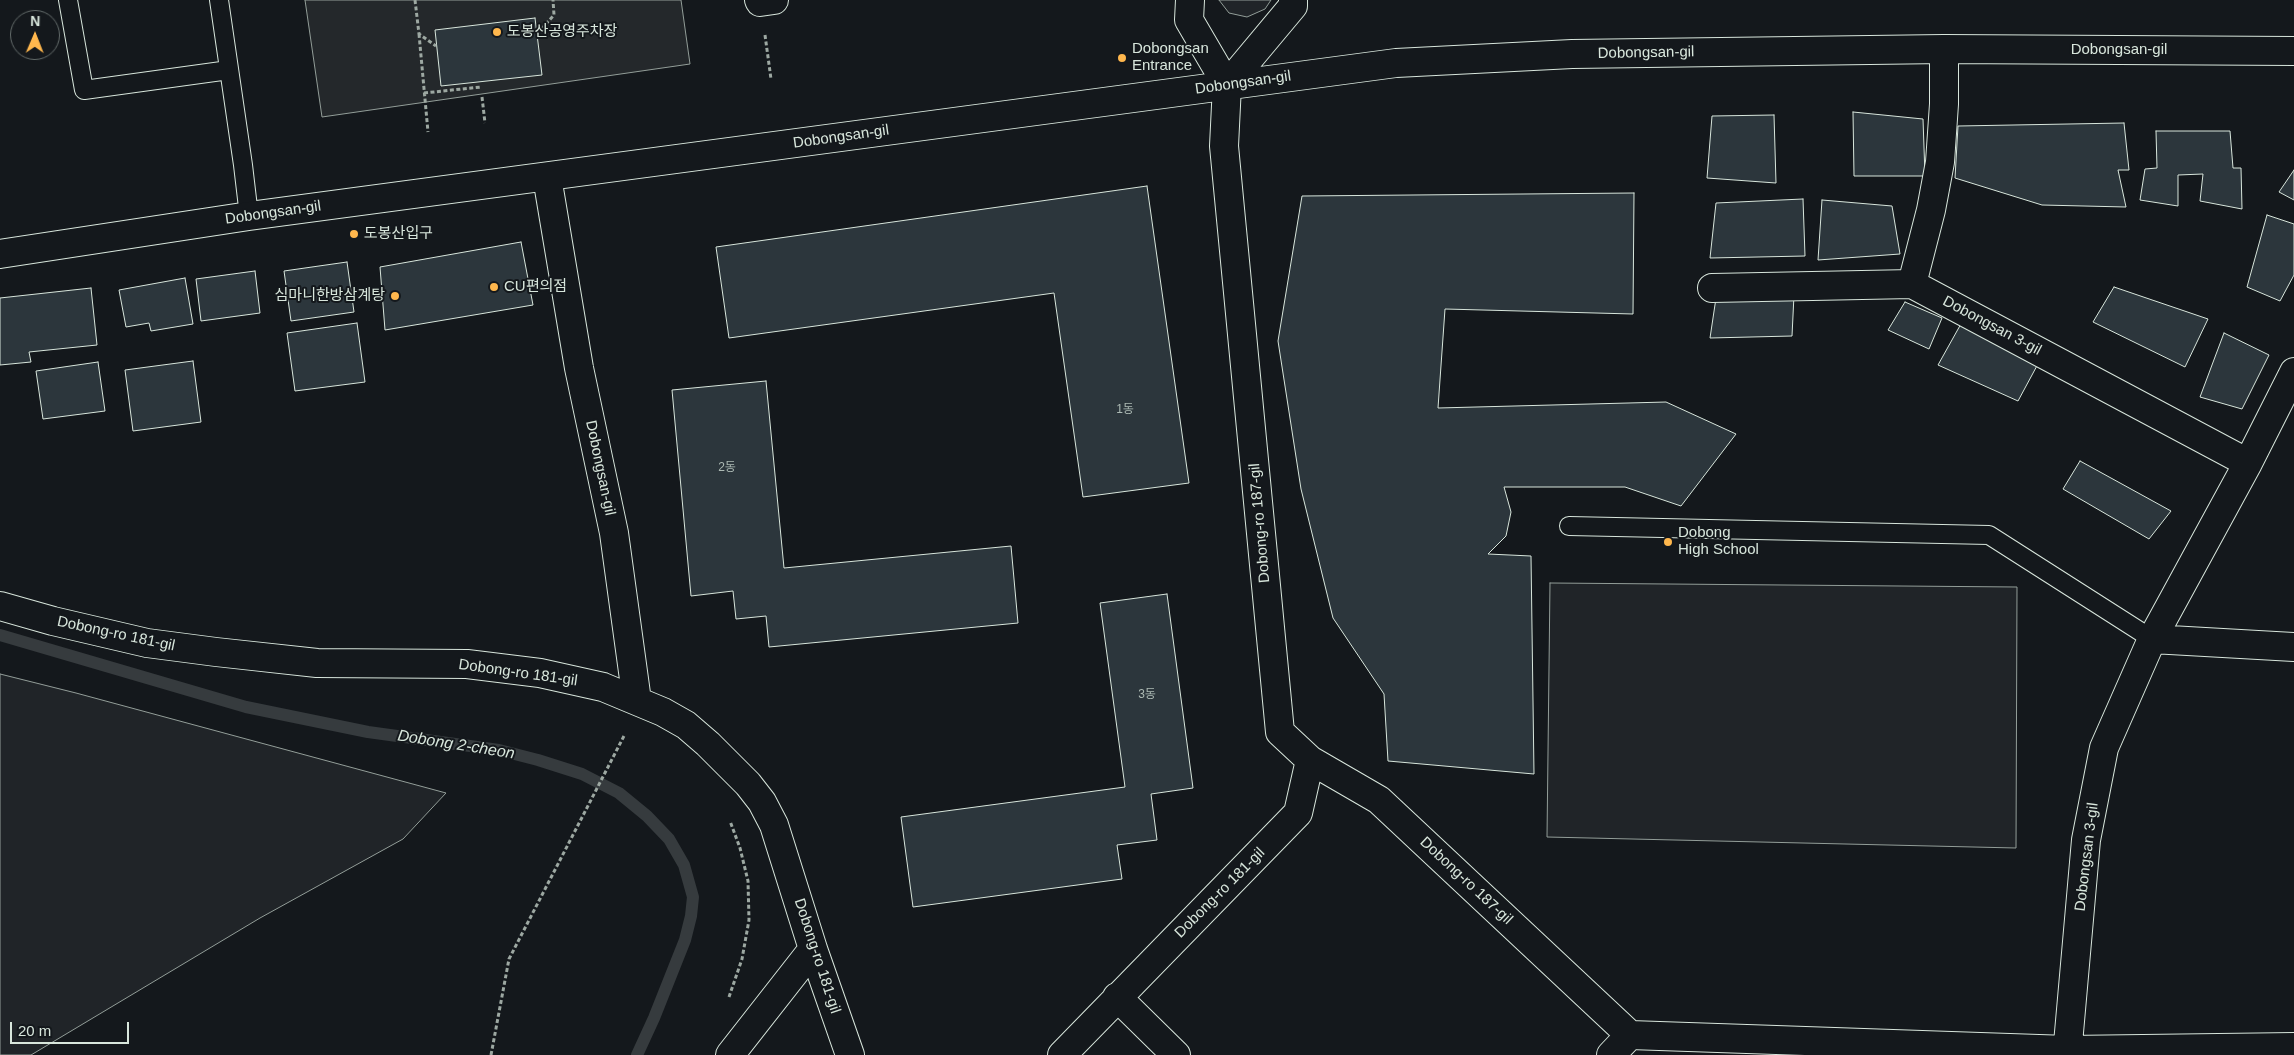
<!DOCTYPE html>
<meta charset="utf-8">
<style>
body{margin:0}
#map{position:relative;width:2294px;height:1055px;overflow:hidden;background:#14181c;font-family:Helvetica,sans-serif}
canvas{display:block}
.north{position:absolute;left:10px;top:10px;width:50px;height:50px;box-sizing:border-box;background:#14181c;border:1px solid #626a69;border-radius:50%;rotate:1deg;font-size:14px;font-weight:700;line-height:20px;text-align:center;color:#d8e6dc}
.north::after{content:'';display:block;margin:auto;width:18px;height:22px;background:#ffb74d;clip-path:polygon(50% 0,100% 100%,50% 72%,0 100%)}
.scale{position:absolute;left:10px;top:1022px;width:119px;height:22px;box-sizing:border-box;border:2px solid #d8e6dc;border-top:0;padding-left:6px;font-size:15px;line-height:18px;white-space:nowrap;color:#d8e6dc;-webkit-text-stroke:4px #14181c;paint-order:stroke}
</style>
<div id="map">
<canvas width="2294" height="1055"></canvas>
<div class="north">N</div>
<div class="scale">20 m</div>
</div>
<script>
const context = document.querySelector('canvas').getContext('2d');
context.lineJoin = 'round';
function paint(path, color) {
  context.fillStyle = color;
  context.fill(path, 'evenodd');
}
function shape(rows) {
  const path = new Path2D();
  for (const r of rows) {
    path.moveTo(r[0], r[1]);
    for (let i = 2; i < r.length; i += 2) path.lineTo(r[i], r[i + 1]);
  }
  return path;
}
function stroke(path, color, width, dash) {
  context.strokeStyle = color;
  context.lineWidth = width;
  context.lineCap = dash ? 'butt' : 'round';
  context.setLineDash(dash || []);
  context.stroke(path);
}
function label(font, color, halo, rows, align = 'center') {
  context.font = font + ' Helvetica,"Noto Sans KR",sans-serif';
  context.lineWidth = 4;
  context.setLineDash([]);
  context.textBaseline = 'middle';
  context.strokeStyle = halo;
  context.fillStyle = color;
  for (const [text, x, y, turn = 0] of rows) {
    context.save();
    context.translate(x, y);
    context.rotate((+turn || 0) * Math.PI / 180);
    context.textAlign = isNaN(turn) ? turn : align;
    if (halo) context.strokeText(text, 0, 0);
    context.fillText(text, 0, 0);
    context.restore();
  }
}
const green = shape([
 [1219,0,1271,0,1265,9,1247,17,1229,13,1219,0],
 [1550,583,2017,587,2016,848,1547,837,1550,583],
 [0,674,76,693,446,793,403,839,260,918,31,1055,0,1055,0,674]
]);
const parking = shape([
 [305,0,681,0,690,64,322,117,305,0]
]);
const stream = shape([
 [0,635,246,707,368,732,499,750,538,760,582,774,619,793,647,816,669,839,684,865,693,897,691,916,685,940,654,1018,637,1055]
]);
const building = shape([
 [535,18,542,75,441,86,435,30,535,18],
 [1853,112,1923,119,1925,176,1854,176,1853,112],
 [1774,115,1776,183,1707,178,1712,116,1774,115],
 [2124,123,2129,170,2118,170,2126,207,2042,205,1955,178,1958,126,2124,123],
 [2156,131,2230,131,2233,168,2241,168,2242,209,2200,201,2203,174,2178,175,2178,206,2140,200,2145,169,2157,168,2156,131],
 [2294,170,2294,200,2279,192,2294,170],
 [1147,186,1189,483,1083,497,1054,293,729,338,716,247,1147,186],
 [1634,193,1633,314,1445,309,1438,408,1666,402,1736,434,1681,506,1625,487,1504,487,1511,512,1506,536,1488,554,1531,556,1534,774,1388,761,1384,694,1333,618,1301,489,1278,341,1302,196,1634,193],
 [1803,199,1805,256,1710,258,1716,203,1803,199],
 [1822,200,1892,206,1900,254,1818,260,1822,200],
 [2267,215,2294,224,2294,275,2280,301,2247,287,2267,215],
 [521,242,533,305,385,330,380,267,521,242],
 [347,262,354,312,291,321,284,271,347,262],
 [255,271,260,313,201,321,196,279,255,271],
 [185,278,193,324,151,331,149,323,126,327,119,290,185,278],
 [2114,287,2208,319,2185,367,2093,322,2114,287],
 [91,288,97,345,29,352,31,362,0,365,0,298,91,288],
 [1794,295,1792,336,1710,338,1716,298,1794,295],
 [1905,302,1942,318,1929,349,1888,330,1905,302],
 [1962,322,2039,362,2018,401,1938,365,1962,322],
 [357,323,365,382,295,391,287,333,357,323],
 [2224,333,2269,355,2242,409,2200,397,2224,333],
 [193,361,201,422,133,431,125,370,193,361],
 [98,362,105,411,43,419,36,371,98,362],
 [766,381,784,568,1011,546,1018,623,769,647,766,616,736,619,733,591,691,596,672,390,766,381],
 [2080,461,2171,511,2149,539,2063,489,2080,461],
 [1167,594,1193,788,1151,794,1157,840,1117,845,1122,879,913,907,901,817,1125,787,1100,603,1167,594]
]);
const path = shape([
 [415,0,419,34,436,46],
 [419,34,428,132],
 [537,34,554,15,553,0],
 [765,35,771,79],
 [424,93,481,87],
 [482,97,485,123],
 [729,997,742,959,749,920,748,881,740,848,730,821],
 [491,1055,509,959,625,734]
]);
const lane = shape([
 [68,0,84,90,229,70],
 [219,0,243,165,249,216],
 [1569,526,1989,535,2152,639]
]);
const street = shape([
 [759,0,760,2,774,0],
 [1190,0,1189,20,1227,85],
 [1227,85,1224,146,1280,732,1310,760,1379,800,1630,1035,2068,1050,2294,1047],
 [1227,85,1293,6,1293,0],
 [547,177,579,368,614,533,637,701],
 [0,254,249,216,1396,63,1572,54,1944,49,2294,51],
 [1912,284,1931,210,1940,162,1944,104,1944,49],
 [1712,288,1912,284,2248,463],
 [0,606,53,621,147,643,216,652,317,663,467,664,540,673,603,687,663,712,686,725,708,744,748,784,762,802,774,825,813,949,850,1055],
 [2152,639,2294,647],
 [1117,997,1176,1055],
 [730,1055,813,949],
 [1062,1055,1298,813,1310,760],
 [1611,1055,1630,1035],
 [2067,1055,2086,840,2104,748,2152,639,2248,463,2294,372]
]);
const markers = [
 [497,32,5,"#ffb74d"],
 [1122,58,5,"#ffb74d"],
 [354,234,5,"#ffb74d"],
 [494,287,5,"#ffb74d"],
 [395,296,5,"#ffb74d"],
 [1668,542,5,"#ffb74d"]
];
const numberNames = [
 ["1동",1125,410],
 ["2동",727,468],
 ["3동",1147,695]
];
const poiNames = [
 ["도봉산공영주차장",507,32],
 ["Dobongsan",1132,49],
 ["Entrance",1132,66],
 ["도봉산입구",364,234],
 ["CU편의점",504,287],
 ["심마니한방삼계탕",385,296,"right"],
 ["Dobong",1678,533],
 ["High School",1678,550]
];
const streetNames = [
 ["Dobongsan-gil",2119,50],
 ["Dobongsan-gil",1646,53,-1],
 ["Dobongsan-gil",1243,83,-8],
 ["Dobongsan-gil",841,137,-8],
 ["Dobongsan-gil",273,213,-8],
 ["Dobongsan 3-gil",1992,326,28],
 ["Dobongsan-gil",600,468,78],
 ["Dobong-ro 187-gil",1260,523,-95],
 ["Dobong-ro 181-gil",116,634,12],
 ["Dobong-ro 181-gil",518,673,8],
 ["Dobongsan 3-gil",2087,857,-83],
 ["Dobong-ro 187-gil",1466,881,43],
 ["Dobong-ro 181-gil",1220,893,-45],
 ["Dobong-ro 181-gil",817,956,72]
];
const waterNames = [
 ["Dobong 2-cheon",456,745,9]
];
paint(green, '#202428');
stroke(green, '#939e99', 1);
paint(parking, '#24282b');
stroke(parking, '#939e99', 1);
stroke(stream, '#363b3e', 12);
paint(building, '#2c363c');
stroke(building, '#d8e6dc', 1);
stroke(lane, '#d8e6dc', 20);
stroke(street, '#d8e6dc', 30);
stroke(path, '#9da8a2', 3, [4, 2.5]);
stroke(lane, '#14181c', 18);
stroke(street, '#14181c', 28);
for (const [x, y, r, color] of markers) {
  const dot = new Path2D();
  dot.arc(x, y, r, 0, 2 * Math.PI);
  context.fillStyle = color;
  context.fill(dot);
  stroke(dot, '#14181c', 2);
}
label('12px', '#adbab4', null, numberNames);
label('15px', '#d8e6dc', '#14181c', poiNames, 'left');
label('15px', '#d8e6dc', '#14181c', streetNames);
label('italic 16px', '#d8e6dc', '#14181c', waterNames);
</script>
